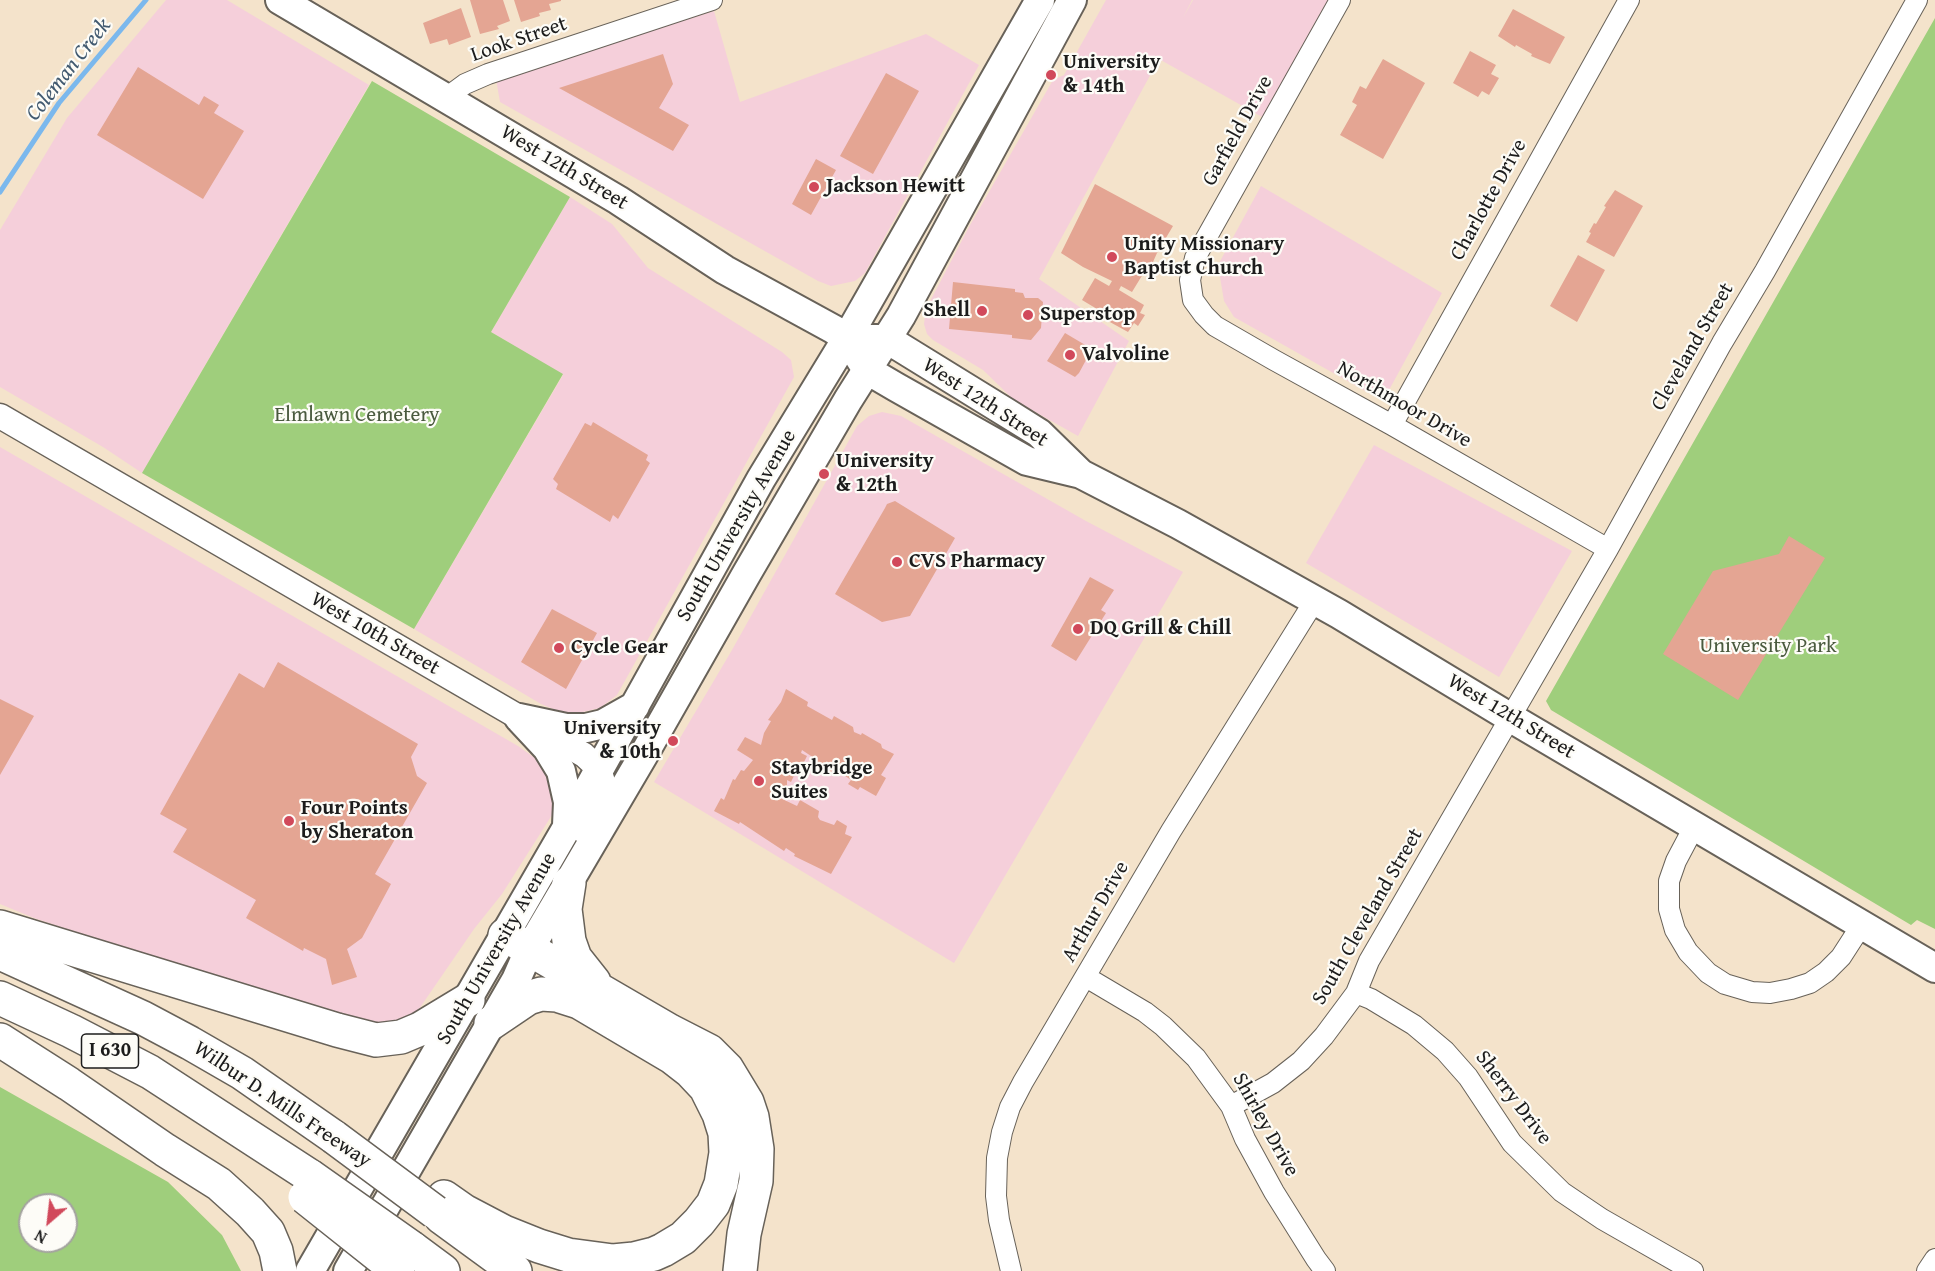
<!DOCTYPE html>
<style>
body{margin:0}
#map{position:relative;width:1935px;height:1271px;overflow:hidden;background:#f4e3cb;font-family:"Gentium Book Plus",serif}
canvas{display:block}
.north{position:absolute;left:18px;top:1193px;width:60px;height:60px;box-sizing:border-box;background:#fdfcf7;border:2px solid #a3a29f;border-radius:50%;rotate:208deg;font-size:16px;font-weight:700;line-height:24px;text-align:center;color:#1c1c1c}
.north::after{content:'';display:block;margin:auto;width:21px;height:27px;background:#d1495b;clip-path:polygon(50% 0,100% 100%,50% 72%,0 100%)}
</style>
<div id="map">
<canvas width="1935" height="1271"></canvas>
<div class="north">N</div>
</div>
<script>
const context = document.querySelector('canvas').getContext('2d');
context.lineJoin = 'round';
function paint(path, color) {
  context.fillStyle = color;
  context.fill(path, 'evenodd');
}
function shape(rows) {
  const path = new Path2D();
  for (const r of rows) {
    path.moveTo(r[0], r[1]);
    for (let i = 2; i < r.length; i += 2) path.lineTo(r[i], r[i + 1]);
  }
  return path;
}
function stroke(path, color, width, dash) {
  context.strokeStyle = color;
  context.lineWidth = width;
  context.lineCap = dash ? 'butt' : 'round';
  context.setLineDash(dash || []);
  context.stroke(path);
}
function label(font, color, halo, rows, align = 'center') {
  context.font = font + ' "Gentium Book Plus",serif';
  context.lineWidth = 4.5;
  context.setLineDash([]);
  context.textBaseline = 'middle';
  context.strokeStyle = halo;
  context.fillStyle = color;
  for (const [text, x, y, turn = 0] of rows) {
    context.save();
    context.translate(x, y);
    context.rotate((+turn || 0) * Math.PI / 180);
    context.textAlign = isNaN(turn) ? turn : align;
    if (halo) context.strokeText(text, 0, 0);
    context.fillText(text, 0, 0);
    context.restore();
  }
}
const built = shape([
 [166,0,227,0,369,85,142,473,103,447,0,387,0,230,67,118],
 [1106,0,1192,0,1183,18,1193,0,1340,0,1271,122,1159,59,1039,279,1129,341,1078,436,1014,400,983,370,933,340,927,334,924,324,926,309,969,227,1053,80,1064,75],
 [714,11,740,102,926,34,979,65,865,273,855,281,831,286,818,281,500,102,496,79],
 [1261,186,1442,293,1389,390,1374,396,1234,317,1224,301,1218,265],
 [570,197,612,224,648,268,782,352,791,360,794,377,617,695,600,708,574,714,563,713,541,704,414,629,563,375,491,332],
 [882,412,901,416,1086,521,1183,572,954,963,654,782,732,650,857,426,869,416],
 [1374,445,1572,551,1499,677,1306,563],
 [0,447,518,746,546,766,554,805,552,815,502,894,474,929,408,1025,384,1035,34,918,0,904]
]);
const green = shape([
 [1935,18,1935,929,1917,920,1911,925,1551,710,1546,701],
 [372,81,570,197,491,332,563,374,414,629,142,473],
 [0,1087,168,1182,222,1235,241,1271,0,1271],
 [30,1205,66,1205,66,1241,30,1241]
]);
const stream = shape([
 [0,192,59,103,146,0]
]);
const building = shape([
 [470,0,503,0,510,21,497,26,499,29,480,34],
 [514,0,561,0,561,1,549,4,551,10,539,13,540,16,521,22],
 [461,8,471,37,449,45,447,39,430,44,423,23],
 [1513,9,1565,37,1550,64,1531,56,1532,54,1516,45,1515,47,1498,36],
 [1470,51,1496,65,1491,74,1499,78,1489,95,1482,91,1478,97,1453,83],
 [663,54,673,84,659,108,689,125,673,151,559,88],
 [1383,59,1425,83,1383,159,1340,135,1357,105,1352,102,1360,86,1366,89],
 [138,67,199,105,204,96,219,105,214,113,244,131,203,199,97,135],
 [886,73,919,91,873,174,840,156],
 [816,159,836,170,811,215,792,204],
 [1095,184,1173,226,1157,253,1149,271,1146,269,1132,292,1121,286,1119,290,1144,305,1140,313,1145,315,1138,326,1134,323,1128,332,1099,316,1102,312,1082,300,1095,278,1109,286,1112,281,1083,267,1061,253],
 [1615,190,1643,206,1614,257,1586,242,1591,233,1589,232,1594,223,1596,224,1606,207,1604,206],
 [1578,255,1605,270,1577,322,1550,306],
 [953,282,1015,289,1015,292,1023,293,1025,298,1038,298,1043,302,1041,328,1031,340,1012,338,1012,335,949,329],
 [1065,333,1092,349,1079,373,1075,377,1047,361],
 [593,422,648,455,646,460,650,463,618,519,613,515,610,522,556,489,558,484,553,479,585,423,591,426],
 [895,501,955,538,910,616,882,622,835,594,885,508,887,504],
 [1789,536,1825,558,1738,700,1663,654,1713,571,1779,554],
 [1090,577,1114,590,1101,610,1106,613,1076,661,1051,646],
 [552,609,597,633,566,689,521,662],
 [278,662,418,744,411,757,417,776,427,783,375,874,391,884,362,938,347,949,357,977,332,985,326,959,304,948,303,951,246,918,256,900,173,852,187,829,160,814,239,673,264,688],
 [786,689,808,702,807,706,832,720,834,716,853,727,854,732,861,735,862,733,881,744,882,748,894,754,881,775,886,778,876,796,860,787,858,790,848,784,851,780,838,771,833,769,830,774,811,763,814,758,802,750,801,753,807,756,802,766,799,765,791,782,787,780,787,786,790,787,784,797,777,793,776,796,797,806,800,800,819,811,818,817,820,820,834,825,837,820,847,826,845,834,852,837,831,874,794,856,795,854,786,848,784,851,740,822,739,824,714,811,721,798,724,800,733,779,735,780,741,770,744,771,753,760,737,750,745,737,761,745,764,733,771,721,768,720,781,702],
 [0,699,34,716,0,775]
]);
const minor = shape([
 [1340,0,1195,258,1190,280,1193,300,1204,315,1215,326,1274,360,1392,425,1608,549],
 [446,98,465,84,488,74,712,0],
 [1392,425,1629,0],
 [1694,827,1676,861,1669,881,1669,909,1675,930,1688,952,1708,973,1725,984,1752,992,1770,993,1791,989,1810,983,1826,972,1841,957,1861,926],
 [1086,977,1145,1012,1163,1026,1196,1058,1231,1106,1245,1139,1274,1192,1316,1259,1325,1271],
 [1356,993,1371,999,1414,1025,1445,1051,1468,1077,1512,1143,1562,1192,1602,1219,1693,1271],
 [1231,1106,1273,1083,1301,1061,1324,1036,1356,993,1369,961,1608,549,1722,343,1765,271,1917,0],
 [1011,1271,999,1220,996,1196,997,1158,1002,1132,1010,1107,1023,1082,1171,831,1315,600],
 [1927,1271,1935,1259]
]);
const tertiary = shape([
 [0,416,584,755,599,769,603,782,598,804,584,831]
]);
const secondary = shape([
 [280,0,618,200,725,270,833,329,847,338,867,370,896,387,1027,461,1081,474,1178,524,1255,567,1339,614,1511,718,1935,968],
 [869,339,887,339,1007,413,1039,433,1080,473],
 [519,718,547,748,561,771,568,802,567,825],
 [519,718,566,728,586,728,603,724,635,706],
 [310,1271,566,829,761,479,847,338,1040,0],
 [348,1271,516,980,530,948,643,756,747,573,848,400,901,316,1072,0]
]);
const motorway = shape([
 [569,883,565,909,569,941,575,958,594,982],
 [0,927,337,1030,376,1040,401,1037,420,1029,468,1000],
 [505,935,670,1031,709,1051,727,1069,747,1102,752,1117,757,1149,756,1181,744,1234,740,1271],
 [0,953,143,1018,190,1043,242,1073,334,1137],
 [0,998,71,1031,150,1072,310,1176],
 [0,1040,69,1084,165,1150,219,1184,250,1212,268,1232,276,1251,280,1271],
 [444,1197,464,1211,504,1232,539,1246,568,1255,613,1261,634,1259,654,1254,663,1250,683,1238,699,1222,713,1204,721,1184,726,1153,725,1133,719,1114,706,1088,690,1071,672,1057,579,1002,557,995,541,994,528,998,491,1023],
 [441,1217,515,1271],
 [412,1248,443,1271]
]);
const motorwayBridge = shape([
 [334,1137,435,1212],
 [310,1176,412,1248],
 [305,1197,398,1271]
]);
const markers = [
 [1051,75,6,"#d1495b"],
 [814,187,6,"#d1495b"],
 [1112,257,6,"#d1495b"],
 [982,311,6,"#d1495b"],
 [1028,315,6,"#d1495b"],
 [1070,355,6,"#d1495b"],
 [824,474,6,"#d1495b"],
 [897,562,6,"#d1495b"],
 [1078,629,6,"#d1495b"],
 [559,648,6,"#d1495b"],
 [673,741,6,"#d1495b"],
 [759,781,6,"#d1495b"],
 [289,821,6,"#d1495b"]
];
const shields = [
 [110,1051,57]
];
const shieldNames = [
 ["I 630",110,1051]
];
const streetNames = [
 ["Look Street",519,40,-19],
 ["Garfield Drive",1238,131,-61],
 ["West 12th Street",564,168,31],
 ["Charlotte Drive",1489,200,-61],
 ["Cleveland Street",1693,347,-60],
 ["West 12th Street",985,403,33],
 ["Northmoor Drive",1404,405,30],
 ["South University Avenue",737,526,-60],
 ["West 10th Street",375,634,30],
 ["West 12th Street",1511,717,31],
 ["Arthur Drive",1096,912,-60],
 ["South Cleveland Street",1368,917,-60],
 ["South University Avenue",497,949,-60],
 ["Sherry Drive",1513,1098,53],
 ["Wilbur D. Mills Freeway",282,1105,34],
 ["Shirley Drive",1265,1125,61]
];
const poiNames = [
 ["University",1063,63],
 ["& 14th",1063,87],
 ["Jackson Hewitt",826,187],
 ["Unity Missionary",1124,245],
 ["Baptist Church",1124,269],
 ["Shell",970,311,"right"],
 ["Superstop",1040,315],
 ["Valvoline",1082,355],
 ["University",836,462],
 ["& 12th",836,486],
 ["CVS Pharmacy",909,562],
 ["DQ Grill & Chill",1090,629],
 ["Cycle Gear",571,648],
 ["University",661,729,"right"],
 ["& 10th",661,753,"right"],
 ["Staybridge",771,769],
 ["Suites",771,793],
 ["Four Points",301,809],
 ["by Sheraton",301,833]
];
const parkNames = [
 ["Elmlawn Cemetery",357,416],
 ["University Park",1768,647]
];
const waterNames = [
 ["Coleman Creek",69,70,-52]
];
paint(built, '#f5cfda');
paint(green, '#9fce7c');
stroke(stream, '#7bb8ed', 5);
paint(building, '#e4a593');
stroke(minor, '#686259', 22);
stroke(tertiary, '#686259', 27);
stroke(secondary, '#686259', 32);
stroke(motorway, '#686259', 36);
stroke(minor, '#fff', 20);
stroke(tertiary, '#fff', 24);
stroke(secondary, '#fff', 28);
stroke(motorway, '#fff', 33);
stroke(motorwayBridge, '#686259', 36, []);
stroke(motorwayBridge, '#fff', 33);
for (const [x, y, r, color] of markers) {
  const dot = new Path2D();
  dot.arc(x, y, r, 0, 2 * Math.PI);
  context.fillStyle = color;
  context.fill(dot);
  stroke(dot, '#fdfcf7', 2);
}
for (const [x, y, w] of shields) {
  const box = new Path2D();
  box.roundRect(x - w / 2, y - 17, w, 34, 4.5);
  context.fillStyle = '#fdfcf7';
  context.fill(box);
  stroke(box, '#1c1c1c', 1.5);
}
label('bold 20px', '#1c1c1c', null, shieldNames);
label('21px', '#1c1c1c', '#fdfcf7', streetNames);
label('bold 21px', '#1c1c1c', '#fdfcf7', poiNames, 'left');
label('21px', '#4a5a3e', '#fdfcf7', parkNames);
label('italic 22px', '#425a70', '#fdfcf7', waterNames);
</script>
